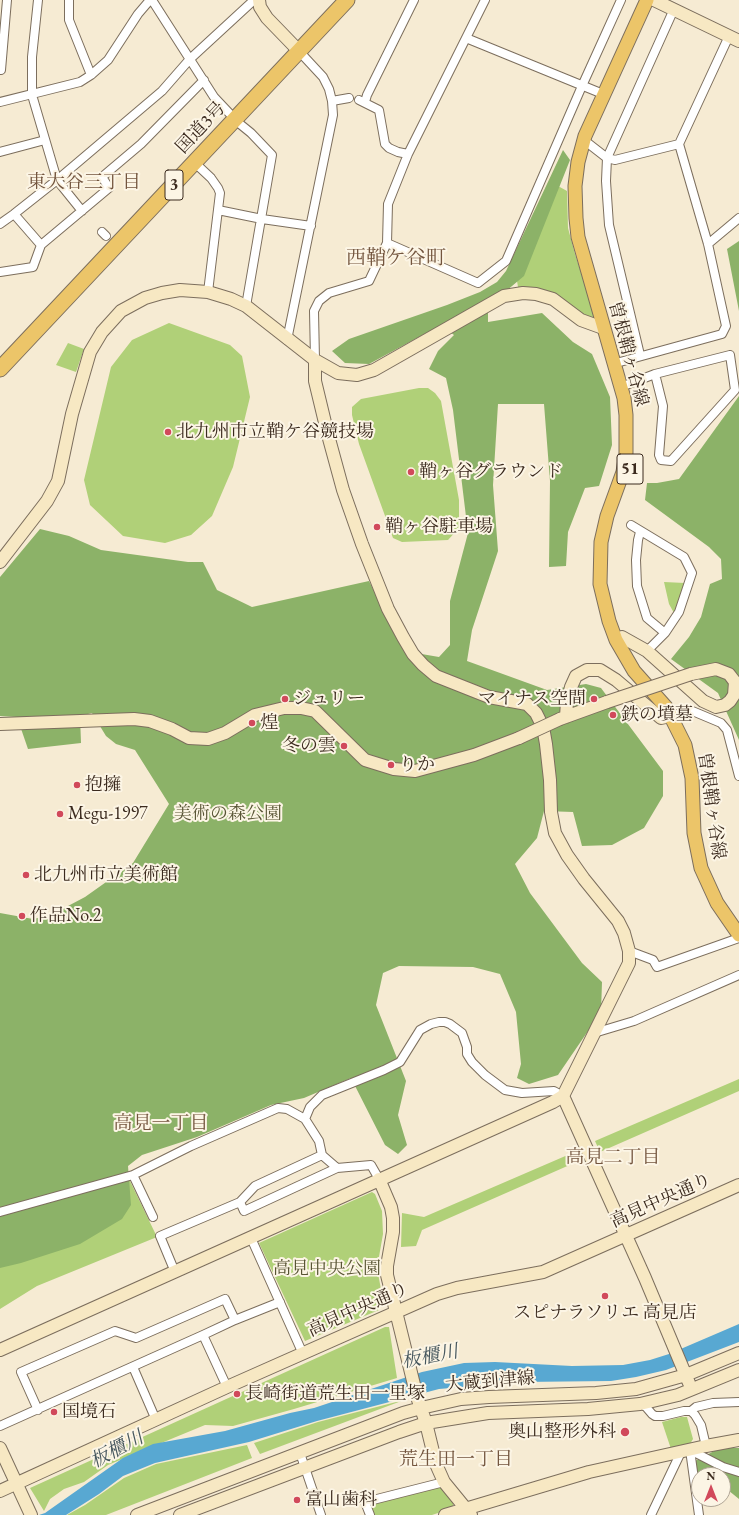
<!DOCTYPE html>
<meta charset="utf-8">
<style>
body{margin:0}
#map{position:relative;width:739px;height:1515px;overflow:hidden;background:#f6ebd3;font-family:"EB Garamond",serif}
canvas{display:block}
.north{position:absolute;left:691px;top:1467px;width:40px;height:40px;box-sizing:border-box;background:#fcf5e5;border:1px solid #afa495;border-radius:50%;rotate:0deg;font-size:11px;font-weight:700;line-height:16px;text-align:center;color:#3b2a1e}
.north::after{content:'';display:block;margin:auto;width:14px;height:18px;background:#d1495b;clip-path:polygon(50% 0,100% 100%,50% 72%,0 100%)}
</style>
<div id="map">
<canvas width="739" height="1515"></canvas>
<div class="north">N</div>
</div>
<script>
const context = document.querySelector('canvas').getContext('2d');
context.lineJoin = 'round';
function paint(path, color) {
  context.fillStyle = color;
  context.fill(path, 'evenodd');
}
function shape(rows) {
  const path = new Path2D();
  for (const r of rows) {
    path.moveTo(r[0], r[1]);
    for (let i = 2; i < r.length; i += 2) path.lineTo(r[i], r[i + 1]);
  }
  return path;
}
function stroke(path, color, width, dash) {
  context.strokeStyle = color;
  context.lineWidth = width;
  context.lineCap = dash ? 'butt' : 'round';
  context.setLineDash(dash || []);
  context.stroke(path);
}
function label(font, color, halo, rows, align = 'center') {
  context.font = font + ' "EB Garamond","Noto Serif JP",serif';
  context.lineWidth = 4;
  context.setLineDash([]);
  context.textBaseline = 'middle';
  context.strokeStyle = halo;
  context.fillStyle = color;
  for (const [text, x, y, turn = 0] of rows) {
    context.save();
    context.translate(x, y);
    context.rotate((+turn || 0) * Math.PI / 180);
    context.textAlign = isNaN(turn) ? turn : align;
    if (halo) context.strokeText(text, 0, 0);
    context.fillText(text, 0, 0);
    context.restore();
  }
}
const green = shape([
 [558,186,567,191,568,228,575,254,595,316,589,320,520,290,518,287,516,275],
 [169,323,230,345,242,356,250,397,233,467,212,516,191,535,165,543,123,536,90,505,84,480,111,367,132,340],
 [68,343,84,349,76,372,56,365],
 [419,388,428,388,435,393,441,401,459,500,459,528,448,540,402,542,393,538,359,444,352,415,352,407,361,399],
 [664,582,685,583,674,613,669,604],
 [739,1079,739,1091,600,1152,595,1141],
 [576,1146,581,1160,422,1230,416,1246,401,1247,402,1213,424,1217,570,1154],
 [129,1179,157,1237,37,1286,0,1309,0,1235],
 [372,1192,375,1194,382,1211,383,1234,377,1268,383,1300,379,1310,305,1341,259,1243],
 [385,1327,389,1327,397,1378,294,1409,233,1426,205,1425,108,1465,84,1482,64,1489,50,1499,44,1511,30,1488],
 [404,1400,260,1454,254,1443,318,1422],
 [681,1417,687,1417,693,1439,690,1444,671,1449,662,1422],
 [247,1445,252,1458,106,1515,67,1515,85,1505,124,1478,156,1464],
 [442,1485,453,1502,453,1508,432,1515,372,1515,368,1503]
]);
const forest = shape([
 [563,150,570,160,524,276,506,291,488,299,488,322,542,313,573,342,592,354,610,397,612,445,599,486,585,488,568,532,566,566,549,567,550,481,544,404,498,404,493,485,498,551,472,630,467,661,547,690,586,684,601,688,663,771,663,796,644,828,612,845,582,846,573,812,544,811,537,838,515,864,530,893,582,963,602,982,601,1012,558,1075,529,1084,517,1078,521,1064,516,1012,500,974,473,967,399,966,383,973,376,1005,406,1081,398,1115,407,1145,398,1154,385,1145,351,1078,304,1098,271,1105,197,1137,142,1155,128,1166,131,1205,122,1219,80,1244,21,1263,0,1268,0,913,33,919,51,915,85,897,133,863,169,804,135,750,116,744,106,736,92,713,80,716,81,743,28,749,17,717,0,716,0,577,40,529,69,536,101,550,188,562,203,562,217,590,252,607,369,581,404,651,439,657,450,645,450,601,468,533,453,410,446,378,429,369,438,351,454,335,441,325,369,364,345,363,332,351,349,339,447,305,480,292,497,282,506,271],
 [739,241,739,311,727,249],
 [739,396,739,740,718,693,671,659,689,637,701,617,710,584,722,579,721,559,709,547,645,500,647,483,657,483,679,479],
 [720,1448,739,1448,739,1499,723,1486,723,1475,707,1475,694,1472,695,1461]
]);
const water = shape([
 [739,1324,739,1342,666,1370,636,1377,611,1381,521,1382,439,1389,317,1421,249,1442,155,1463,123,1476,99,1494,66,1515,39,1515,45,1513,123,1458,153,1444,225,1431,290,1413,314,1408,422,1372,464,1363,495,1362,572,1366,623,1365,650,1360,669,1354]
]);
const street = shape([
 [38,0,32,57,32,95,57,180,82,211],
 [69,0,69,20,91,75],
 [152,0,214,97,230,114],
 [466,38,603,94],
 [1,70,7,0],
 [359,100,379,110,385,144,389,148,398,152,408,154],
 [332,101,349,98],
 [0,102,80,82,91,75,108,60,138,14,150,0],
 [365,102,367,95,414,0],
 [235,120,251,133,272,155,246,306],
 [589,144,607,158,615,160,679,144],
 [0,152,45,140],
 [195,163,211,178,218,188,220,193,208,292],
 [218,210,262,219,311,226],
 [0,224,14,214,57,180,162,91,190,59,254,0],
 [102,232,106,236],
 [387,243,478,283,506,261,582,86,621,0],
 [708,244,739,218],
 [41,245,109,188,102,177,141,144,204,80],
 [0,272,33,267,41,245,14,214],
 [287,340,333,115,332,101,329,89,323,77,297,49],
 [640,355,609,225,606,181,607,158,674,9],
 [730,355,735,390,671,461,661,460,659,455,663,406,655,374,730,355],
 [315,360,314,311,319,301,329,293,369,281,387,243,388,204,408,154,485,0],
 [620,362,722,334,726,326,708,244,679,144,729,36],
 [626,385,655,374],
 [631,525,684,557,692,573,679,612,665,633,647,651],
 [640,532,638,540,636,560,637,586,647,618,665,633],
 [671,716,690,710,721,723,727,730,739,776],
 [629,951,653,960,657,967,739,938],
 [594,1033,634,1021,739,975],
 [305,1119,310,1107,322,1095,384,1070,400,1062,420,1030,431,1024,439,1022,445,1022,450,1024,462,1033,467,1047,467,1054,472,1062,485,1075,505,1090,522,1093,554,1091,563,1096],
 [133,1175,153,1217],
 [240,1202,244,1211,337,1168,371,1165,379,1179],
 [0,1212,133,1175,191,1146,278,1108,287,1109,305,1119,319,1141,322,1155,337,1168],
 [251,1238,303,1354],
 [175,1272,160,1236,240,1202,255,1186,322,1155],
 [203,1335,227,1387],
 [133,1367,156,1420],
 [640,1404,646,1407,652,1414,655,1416,663,1416,684,1411,691,1411,695,1415,701,1425,706,1446],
 [38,1410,21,1372,115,1331,136,1338,225,1299,235,1320],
 [691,1411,696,1407,713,1403,739,1402],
 [0,1426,203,1335,235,1320,280,1302],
 [690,1450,699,1515],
 [690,1450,723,1467,739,1472],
 [300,1453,321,1515],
 [370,1515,365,1502,444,1482],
 [651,1515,681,1452]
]);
const secondary = shape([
 [259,0,260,7,267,18,297,49],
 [654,0,739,41],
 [0,562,47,501,58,481,72,414,90,352,102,332,121,311,145,298,162,293,180,290,208,292,231,299,246,306,315,360,338,373,357,375,374,370,504,296,523,293,536,294,553,299,581,320,603,328],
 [622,637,647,651,703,701,716,707,725,705,730,701,734,695,735,682,729,674,716,669,691,674],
 [566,717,567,702,571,687,576,676,587,670,600,670,616,680,661,718,671,716],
 [560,719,607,702],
 [0,724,134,719,150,721,172,729,189,738,208,739,225,733,255,715,284,708,301,708,315,711,365,760,394,769,415,771,474,755,519,738],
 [563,1096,645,1278,689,1383],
 [379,1179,391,1207,393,1218,393,1232,387,1266,387,1275,417,1397,426,1423,436,1464,444,1482,471,1515],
 [0,1350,553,1102,563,1096,629,963,629,951,624,933,618,921,584,879,567,855,555,833,551,812,550,780,546,744,543,727,536,713,527,704,489,697,436,676,423,665,413,654,403,637,388,609,362,544,343,490,328,435,315,381,315,360],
 [0,1448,31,1515],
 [0,1491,227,1387,437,1294,457,1288,543,1272,739,1185],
 [137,1515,403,1413,421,1408,461,1399,489,1397,596,1393,636,1389,686,1375,739,1353],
 [180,1515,399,1432,426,1423,488,1413,588,1409,640,1404,678,1395,739,1370],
 [445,1515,589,1472,706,1446,739,1440]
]);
const primary = shape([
 [647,0,585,136,578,162,575,186,576,218,578,237,624,398,626,415,626,453,623,472,607,516,601,542,600,584,609,621,616,640,634,671,666,707,685,745,692,778,694,833,701,868,717,903,739,935]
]);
const highway = shape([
 [0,369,347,0]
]);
const secondaryBridge = shape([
 [607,702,691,674],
 [519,738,560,719]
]);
const markers = [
 [168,432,4,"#d1495b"],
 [411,472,4,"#d1495b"],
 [377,527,4,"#d1495b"],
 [285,699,4,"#d1495b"],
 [594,699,4,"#d1495b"],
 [613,715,4,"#d1495b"],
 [252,723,4,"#d1495b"],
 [344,746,4,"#d1495b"],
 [391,765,4,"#d1495b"],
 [77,785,4,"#d1495b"],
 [60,814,4,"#d1495b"],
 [26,875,4,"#d1495b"],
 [22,916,4,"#d1495b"],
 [605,1296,4,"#d1495b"],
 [237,1394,4,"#d1495b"],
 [54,1412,4,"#d1495b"],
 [625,1432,5,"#d1495b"],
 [297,1500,4,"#d1495b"]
];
const shields = [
 [174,185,18],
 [630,469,26]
];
const shieldNames = [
 ["3",174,185],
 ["51",630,469]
];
const streetNames = [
 ["国道3号",201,128,-47],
 ["曽根鞘ヶ谷線",628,354,75],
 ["曽根鞘ヶ谷線",711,806,82],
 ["高見中央通り",661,1201,-24],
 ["高見中央通り",358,1310,-24],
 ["大蔵到津線",490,1382,-5]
];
const poiNames = [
 ["北九州市立鞘ケ谷競技場",176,432],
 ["鞘ヶ谷グラウンド",419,472],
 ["鞘ヶ谷駐車場",385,527],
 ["ジュリー",293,699],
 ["マイナス空間",586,699,"right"],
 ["鉄の墳墓",621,715],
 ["煌",260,723],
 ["冬の雲",336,746,"right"],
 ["りか",399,765],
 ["抱擁",85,785],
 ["Megu-1997",68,814],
 ["北九州市立美術館",34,875],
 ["作品No.2",30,916],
 ["スピナラソリエ 高見店",605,1313,"center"],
 ["長崎街道荒生田一里塚",245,1394],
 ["国境石",62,1412],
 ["奥山整形外科",616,1432,"right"],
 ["富山歯科",305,1500]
];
const parkNames = [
 ["美術の森公園",228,814],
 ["高見中央公園",327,1269]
];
const neighbourhoodNames = [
 ["東大谷三丁目",84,183],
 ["高見一丁目",161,1124],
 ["高見二丁目",613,1158],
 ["荒生田一丁目",456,1460]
];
const waterNames = [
 ["板櫃川",430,1357,-11],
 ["板櫃川",117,1450,-28]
];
const quarterNames = [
 ["西鞘ケ谷町",396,259]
];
paint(green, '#b0d078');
paint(forest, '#8cb268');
paint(water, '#58a8d2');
stroke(street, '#7c6e5d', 10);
stroke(secondary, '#7c6e5d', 14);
stroke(primary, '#7c6e5d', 15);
stroke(highway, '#7c6e5d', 17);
stroke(street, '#fff', 8);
stroke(secondary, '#f7e8c3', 12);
stroke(primary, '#ecc569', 13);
stroke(highway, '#ecc569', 15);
stroke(secondaryBridge, '#7c6e5d', 14, []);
stroke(secondaryBridge, '#f7e8c3', 12);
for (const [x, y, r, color] of markers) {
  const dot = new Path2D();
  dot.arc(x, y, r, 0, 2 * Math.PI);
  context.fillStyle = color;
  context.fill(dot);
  stroke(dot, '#fcf5e5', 1.5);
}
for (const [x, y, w] of shields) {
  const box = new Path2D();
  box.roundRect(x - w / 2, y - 15, w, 30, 3);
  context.fillStyle = '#fcf5e5';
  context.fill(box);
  stroke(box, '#3b2a1e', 1);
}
label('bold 17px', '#3b2a1e', null, shieldNames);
label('18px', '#3b2a1e', '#fcf5e5', streetNames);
label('18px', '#3b2a1e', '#fcf5e5', poiNames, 'left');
label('18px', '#585434', '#fcf5e5', parkNames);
label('19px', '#73553e', '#fcf5e5', neighbourhoodNames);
label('italic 19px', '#45565d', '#fcf5e5', waterNames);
label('20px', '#73553e', '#fcf5e5', quarterNames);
</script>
